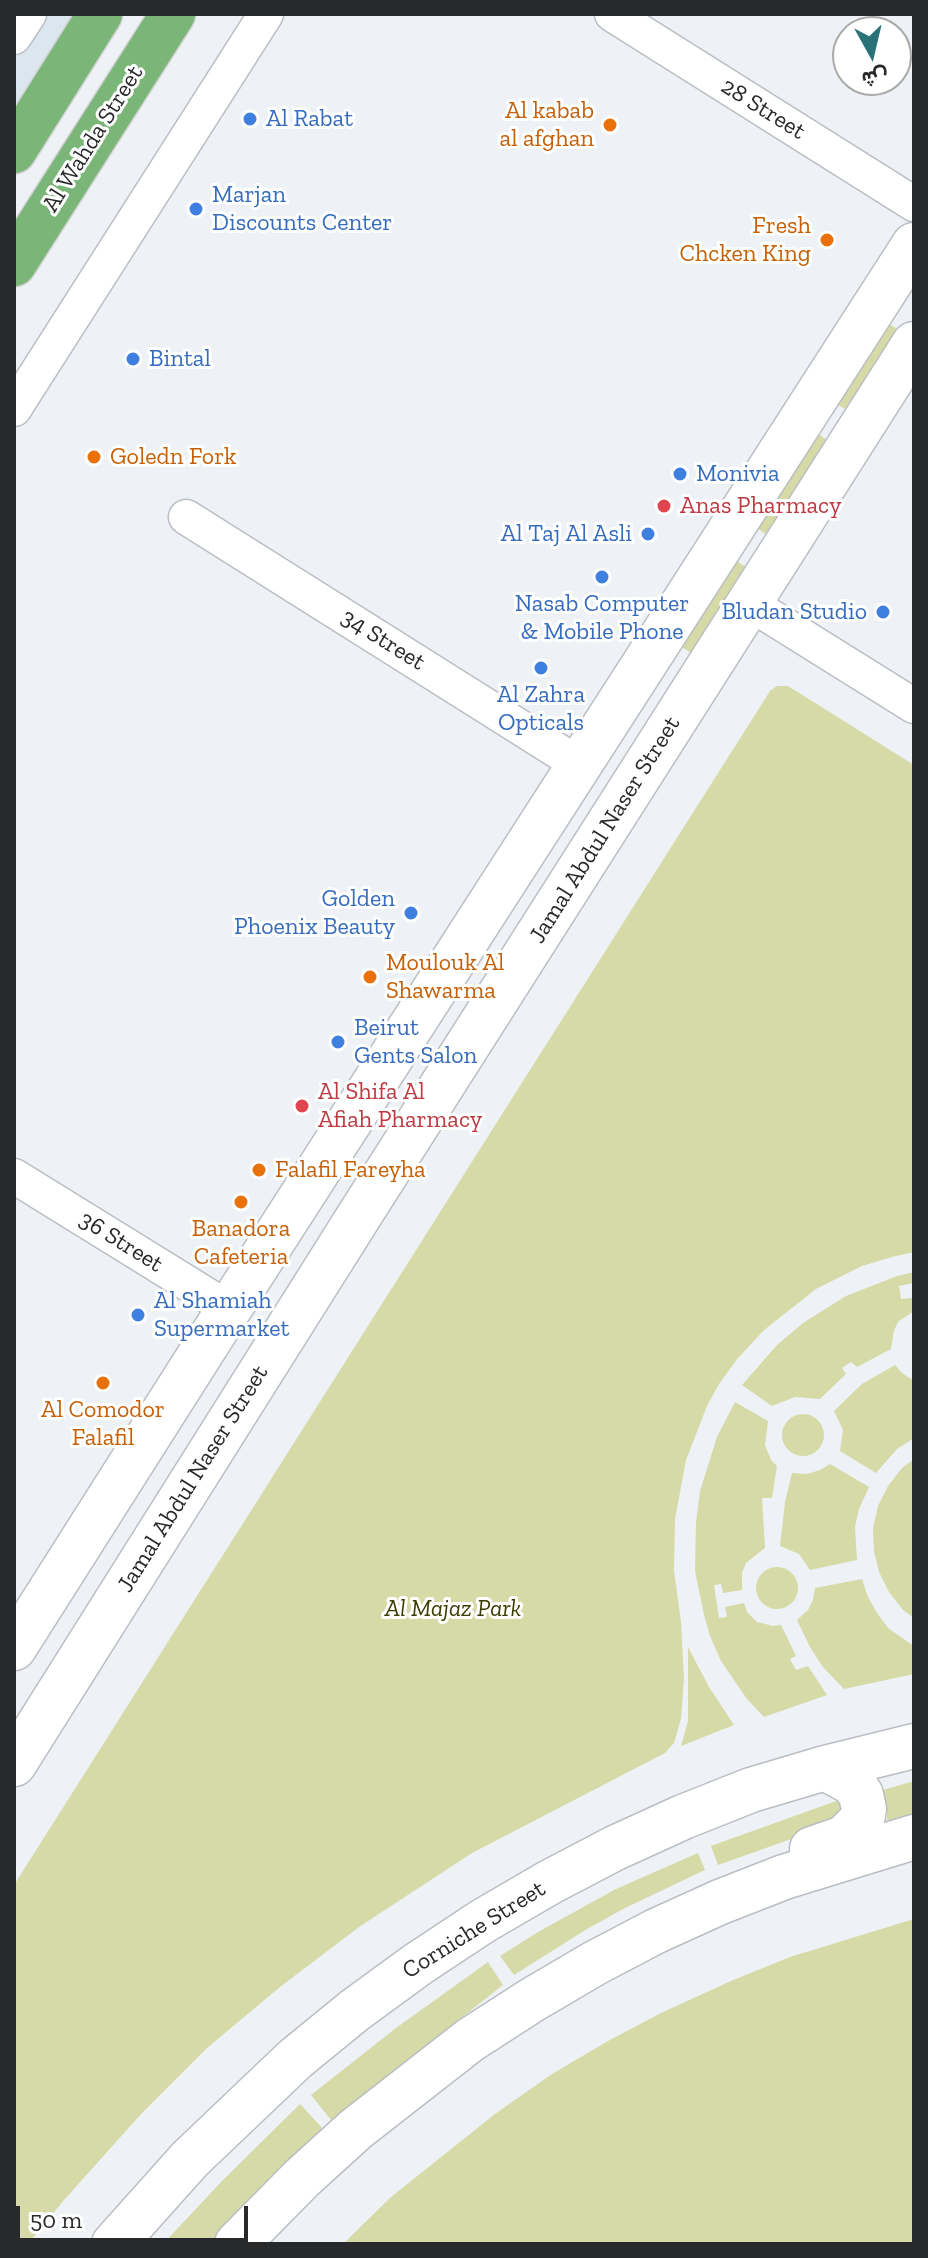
<!DOCTYPE html>
<meta charset="utf-8">
<style>
body{margin:0}
#map{position:relative;width:928px;height:2258px;overflow:hidden;background:#eef2f6;font-family:"Zilla Slab",Vazirmatn,serif}
canvas{display:block}
.frame{position:absolute;inset:0;border:16px solid #27292a;pointer-events:none}
.north{position:absolute;left:832px;top:16px;width:80px;height:80px;box-sizing:border-box;background:#fff;border:2px solid #a9a9aa;border-radius:50%;rotate:172deg;font-size:22px;font-weight:700;line-height:32px;text-align:center;color:#27292a}
.north::after{content:'';display:block;margin:auto;width:28px;height:36px;background:#287278;clip-path:polygon(50% 0,100% 100%,50% 72%,0 100%)}
.scale{position:absolute;left:16px;top:2206px;width:232px;height:36px;box-sizing:border-box;border:4px solid #27292a;border-top:0;padding-left:10px;font-size:24px;line-height:28px;white-space:nowrap;color:#27292a;-webkit-text-stroke:6px #fff;paint-order:stroke}
</style>
<div id="map">
<canvas width="928" height="2258"></canvas>
<div class="frame"></div>
<div class="north">ش</div>
<div class="scale">50 m</div>
</div>
<script>
const context = document.querySelector('canvas').getContext('2d');
context.lineJoin = 'round';
function paint(path, color) {
  context.fillStyle = color;
  context.fill(path, 'evenodd');
}
function shape(rows) {
  const path = new Path2D();
  for (const r of rows) {
    if (r.length === 3) {
      path.moveTo(r[0] + r[2], r[1]);
      path.arc(r[0], r[1], r[2], 0, 2 * Math.PI);
      continue;
    }
    path.moveTo(r[0], r[1]);
    for (let i = 2; i < r.length; i += 2) path.lineTo(r[i], r[i + 1]);
  }
  return path;
}
function stroke(path, color, width, dash) {
  context.strokeStyle = color;
  context.lineWidth = width;
  context.lineCap = dash ? 'butt' : 'round';
  context.setLineDash(dash || []);
  context.stroke(path);
}
function label(font, color, halo, rows, align = 'center') {
  context.font = font + ' "Zilla Slab",serif';
  context.lineWidth = 6;
  context.setLineDash([]);
  context.textBaseline = 'middle';
  context.strokeStyle = halo;
  context.fillStyle = color;
  for (const [text, x, y, turn = 0] of rows) {
    context.save();
    context.translate(x, y);
    context.rotate((+turn || 0) * Math.PI / 180);
    context.textAlign = isNaN(turn) ? turn : align;
    if (halo) context.strokeText(text, 0, 0);
    context.fillText(text, 0, 0);
    context.restore();
  }
}
const built = shape([
 [14,14,73,14,14,107]
]);
const green = shape([
 [887,322,898,330,847,410,836,404],
 [817,433,828,441,768,536,757,528],
 [737,560,742,565,749,567,694,655,682,647],
 [777,686,788,686,914,765,914,1252,892,1257,862,1266,816,1289,764,1330,738,1358,719,1384,707,1406,686,1460,675,1519,674,1571,681,1622,684,1679,681,1719,674,1743,665,1753,472,1853,359,1927,280,1987,207,2048,142,2113,64,2200,28,2244,14,2244,14,1885,770,691],
 [914,1272,914,1283,899,1286,901,1299,912,1298,914,1311,899,1321,894,1330,891,1349,857,1367,851,1362,842,1368,846,1374,820,1399,795,1397,772,1406,742,1385,777,1345,803,1323,846,1296,897,1276],
 [895,1365,902,1373,914,1381,914,1438,897,1449,876,1473,840,1451,843,1430,834,1411,862,1384],
 [735,1402,768,1421,765,1445,771,1460,777,1466,772,1498,762,1498,765,1548,746,1563,742,1573,742,1590,723,1593,721,1584,714,1585,719,1618,727,1617,725,1607,744,1603,747,1612,757,1622,773,1626,781,1625,796,1656,790,1659,796,1670,808,1666,827,1695,764,1717,747,1699,721,1661,710,1636,704,1615,695,1571,696,1523,700,1491,717,1437],
 [803,1435,21],
 [914,1459,914,1618,903,1610,889,1592,879,1572,874,1551,873,1528,878,1506,888,1486,902,1468],
 [830,1464,869,1487,859,1509,855,1527,857,1560,810,1570,799,1554,780,1546,785,1502,792,1473,807,1474,820,1470],
 [777,1588,21],
 [862,1579,868,1597,877,1613,888,1628,914,1646,914,1674,844,1689,822,1666,810,1647,797,1620,808,1610,813,1600,815,1588],
 [688,1647,709,1687,734,1725,681,1746,688,1721],
 [914,1781,914,1818,887,1826,887,1807,883,1790],
 [836,1801,844,1803,842,1821,718,1865,711,1846],
 [698,1853,705,1870,625,1908,587,1929,514,1975,500,1956,538,1932,616,1889],
 [914,1919,914,2244,343,2244,391,2197,495,2114,552,2074,608,2041,661,2013,731,1981,790,1957],
 [488,1962,503,1985,417,2053,335,2125,311,2095,396,2028],
 [300,2104,326,2132,216,2244,163,2244,222,2181]
]);
const street = shape([
 [612,14,914,204],
 [14,37,29,14],
 [14,409,266,14],
 [186,517,580,765],
 [749,603,914,706],
 [14,1176,229,1309]
]);
const secondary = shape([
 [14,1648,229,1309,914,245],
 [14,1764,359,1216,914,344],
 [812,1849,844,1838,862,1820,864,1809,861,1795,853,1783,825,1768],
 [114,2244,190,2159,295,2059,355,2010,418,1964,483,1921,550,1882,615,1848,683,1817,751,1790,825,1768,914,1746],
 [237,2244,302,2178,356,2129,470,2040,532,2000,595,1963,656,1931,720,1902,784,1877,914,1837]
]);
const highway = shape([
 [14,151,100,14],
 [14,264,173,14]
]);
const markers = [
 [250,119,8,"#3f7fe0"],
 [610,125,8,"#e8710a"],
 [196,209,8,"#3f7fe0"],
 [827,240,8,"#e8710a"],
 [133,359,8,"#3f7fe0"],
 [94,457,8,"#e8710a"],
 [680,474,8,"#3f7fe0"],
 [664,506,8,"#e0444e"],
 [648,534,8,"#3f7fe0"],
 [602,577,8,"#3f7fe0"],
 [883,612,8,"#3f7fe0"],
 [541,668,8,"#3f7fe0"],
 [411,913,8,"#3f7fe0"],
 [370,977,8,"#e8710a"],
 [338,1042,8,"#3f7fe0"],
 [302,1106,8,"#e0444e"],
 [259,1170,8,"#e8710a"],
 [241,1202,8,"#e8710a"],
 [138,1315,8,"#3f7fe0"],
 [103,1383,8,"#e8710a"]
];
const streetNames = [
 ["28 Street",763,109,32],
 ["Al Wahda Street",93,139,-58],
 ["34 Street",383,640,32],
 ["Jamal Abdul Naser Street",605,830,-58],
 ["36 Street",121,1242,32],
 ["Jamal Abdul Naser Street",193,1479,-58],
 ["Corniche Street",474,1930,-32]
];
const foodNames = [
 ["Al kabab",594,111,"right"],
 ["al afghan",594,139,"right"],
 ["Fresh",811,226,"right"],
 ["Chcken King",811,254,"right"],
 ["Goledn Fork",110,457],
 ["Moulouk Al",386,963],
 ["Shawarma",386,991],
 ["Falafil Fareyha",275,1170],
 ["Banadora",241,1229,"center"],
 ["Cafeteria",241,1257,"center"],
 ["Al Comodor",103,1410,"center"],
 ["Falafil",103,1438,"center"]
];
const shopNames = [
 ["Al Rabat",266,119],
 ["Marjan",212,195],
 ["Discounts Center",212,223],
 ["Bintal",149,359],
 ["Monivia",696,474],
 ["Al Taj Al Asli",632,534,"right"],
 ["Nasab Computer",602,604,"center"],
 ["& Mobile Phone",602,632,"center"],
 ["Bludan Studio",867,612,"right"],
 ["Al Zahra",541,695,"center"],
 ["Opticals",541,723,"center"],
 ["Golden",395,899,"right"],
 ["Phoenix Beauty",395,927,"right"],
 ["Beirut",354,1028],
 ["Gents Salon",354,1056],
 ["Al Shamiah",154,1301],
 ["Supermarket",154,1329]
];
const healthNames = [
 ["Anas Pharmacy",680,506],
 ["Al Shifa Al",318,1092],
 ["Afiah Pharmacy",318,1120]
];
const parkNames = [
 ["Al Majaz Park",453,1609]
];
paint(built, '#dbe6ef');
paint(green, '#d5daa7');
stroke(street, '#babec2', 37);
stroke(secondary, '#babec2', 47);
stroke(highway, '#cfd0d0', 47);
stroke(street, '#fff', 34);
stroke(secondary, '#fff', 44);
stroke(highway, '#79b677', 44);
for (const [x, y, r, color] of markers) {
  const dot = new Path2D();
  dot.arc(x, y, r, 0, 2 * Math.PI);
  context.fillStyle = color;
  context.fill(dot);
  stroke(dot, '#fff', 3);
}
label('24px', '#27292a', '#fff', streetNames);
label('24px', '#c56008', '#fff', foodNames, 'left');
label('24px', '#366cbe', '#fff', shopNames, 'left');
label('24px', '#be3a42', '#fff', healthNames, 'left');
label('italic 24px', '#3c3f00', '#fff', parkNames);
</script>
